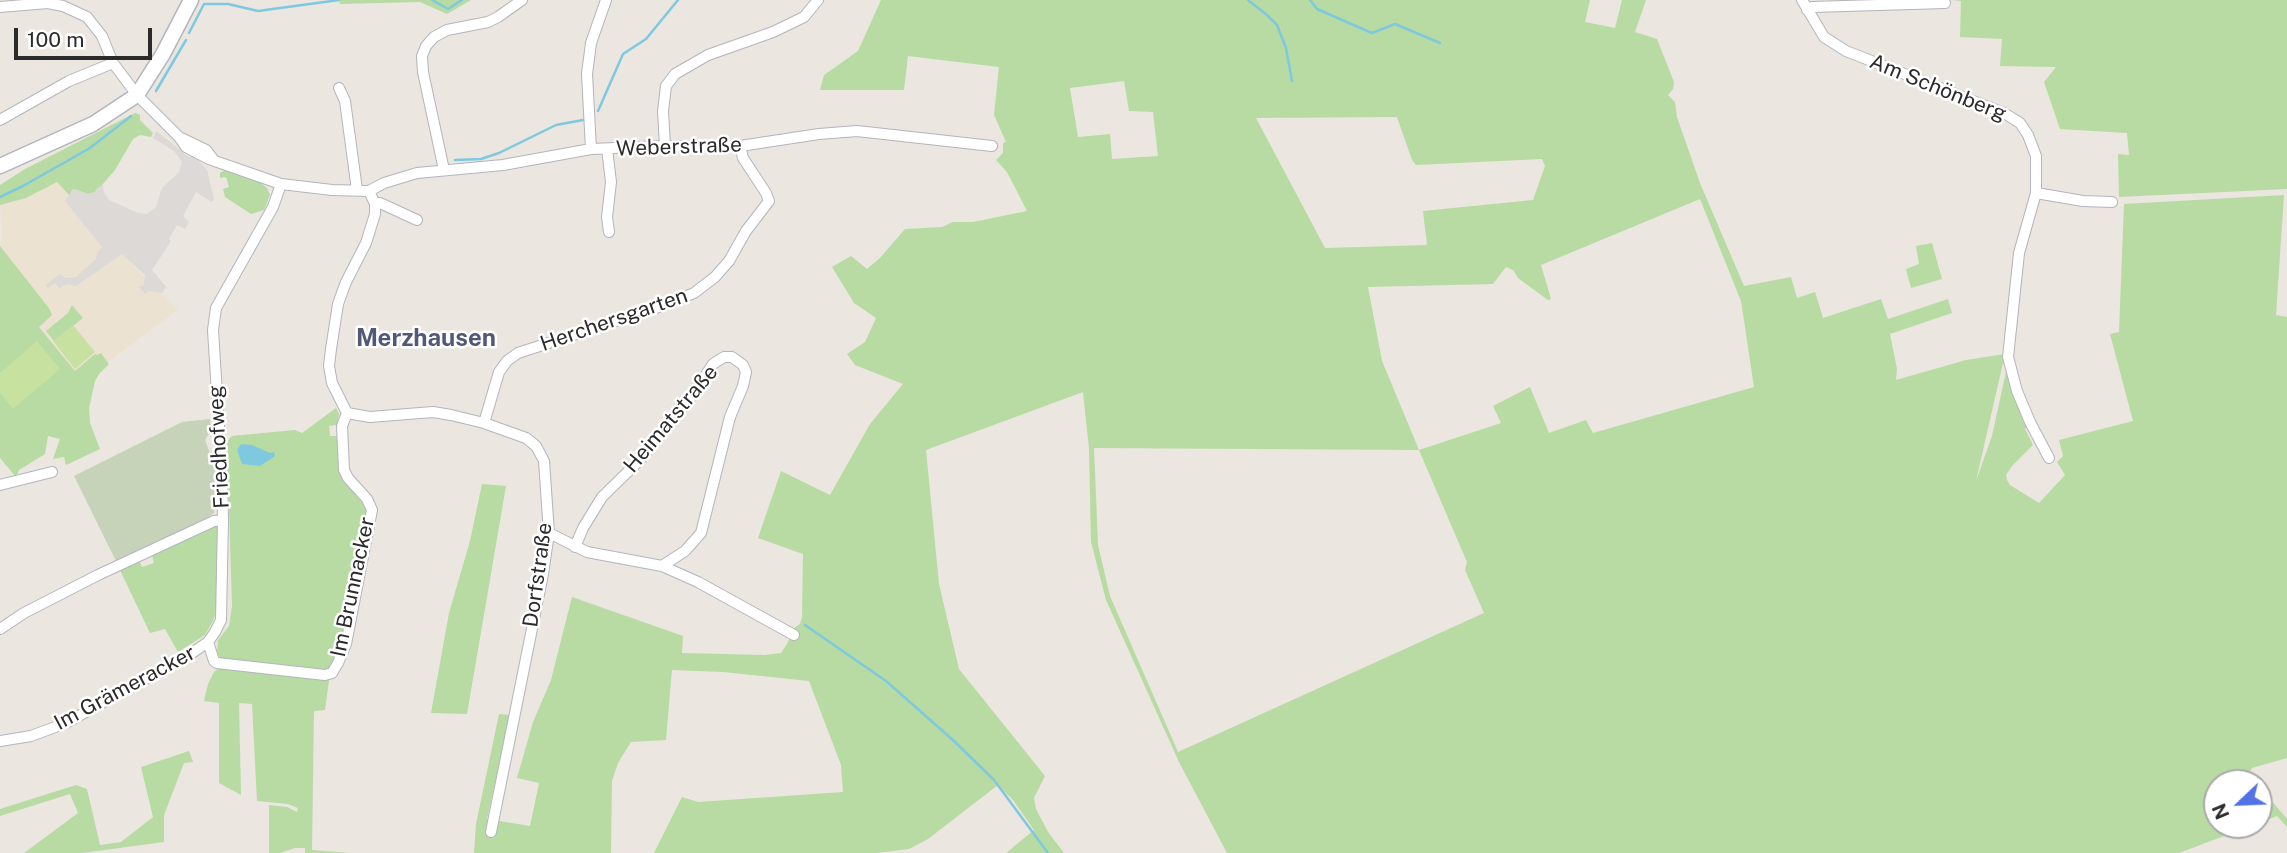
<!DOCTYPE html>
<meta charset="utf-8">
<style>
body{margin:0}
#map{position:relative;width:2287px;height:853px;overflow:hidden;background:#ebe6df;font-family:"Public Sans",sans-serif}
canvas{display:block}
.north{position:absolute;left:2203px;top:769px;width:70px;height:70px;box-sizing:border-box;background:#fff;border:2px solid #aaa;border-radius:50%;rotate:247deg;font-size:19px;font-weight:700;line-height:28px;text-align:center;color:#2b2b2b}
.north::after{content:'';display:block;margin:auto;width:24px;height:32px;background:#5372e4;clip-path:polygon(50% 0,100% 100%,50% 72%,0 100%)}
.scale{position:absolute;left:14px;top:28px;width:138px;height:32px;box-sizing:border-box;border:4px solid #2b2b2b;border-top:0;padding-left:9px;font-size:21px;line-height:24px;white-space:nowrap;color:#2b2b2b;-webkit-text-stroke:5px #fff;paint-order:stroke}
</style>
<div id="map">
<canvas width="2287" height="853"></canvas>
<div class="north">N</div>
<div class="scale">100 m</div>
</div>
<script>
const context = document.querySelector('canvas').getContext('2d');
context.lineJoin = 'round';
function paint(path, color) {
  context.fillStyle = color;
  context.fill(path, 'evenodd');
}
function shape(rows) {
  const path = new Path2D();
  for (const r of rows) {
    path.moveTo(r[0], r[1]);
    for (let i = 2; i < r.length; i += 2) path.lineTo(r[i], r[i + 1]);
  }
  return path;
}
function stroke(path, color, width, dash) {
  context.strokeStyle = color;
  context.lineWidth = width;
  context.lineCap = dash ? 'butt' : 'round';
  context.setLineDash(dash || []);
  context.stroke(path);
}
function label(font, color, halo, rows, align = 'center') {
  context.font = font + ' "Public Sans",sans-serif';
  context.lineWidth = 5;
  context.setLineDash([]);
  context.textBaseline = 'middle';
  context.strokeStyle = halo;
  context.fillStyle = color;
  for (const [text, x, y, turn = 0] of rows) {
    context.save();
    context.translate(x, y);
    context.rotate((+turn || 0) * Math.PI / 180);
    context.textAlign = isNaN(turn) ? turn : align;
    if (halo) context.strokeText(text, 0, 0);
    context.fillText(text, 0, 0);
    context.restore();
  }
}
const education = shape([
 [57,182,69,195,66,202,114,259,122,254,178,310,108,362,101,353,75,371,39,326,49,308,0,246,2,232,0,205,26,198]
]);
const green = shape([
 [339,0,471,0,447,14,420,2,340,4],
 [881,0,1590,0,1585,22,1615,28,1622,0,1646,0,1635,32,1657,39,1674,82,1673,89,1668,95,1675,102,1677,117,1700,183,1744,286,1791,277,1797,298,1815,292,1823,318,1881,299,1888,319,1948,299,1952,313,1890,334,1897,369,1896,380,1966,360,2005,354,1976,481,1992,436,2007,367,2029,426,2025,429,2033,445,2012,466,2006,475,2007,480,2010,485,2039,503,2065,475,2057,462,2063,456,2059,440,2133,421,2110,334,2119,332,2124,204,2284,195,2276,315,2287,317,2287,758,2252,768,2249,773,2257,783,2217,783,2217,825,2253,825,2179,853,1227,853,1179,762,1106,600,1091,542,1089,449,1083,392,926,450,939,584,959,669,1045,776,1034,798,1036,809,1048,832,1064,853,1006,853,1034,830,1013,800,998,785,928,839,909,849,876,853,654,853,682,797,698,802,843,792,841,765,809,681,723,672,672,670,666,740,631,742,618,763,612,781,611,853,474,853,476,824,499,714,510,715,487,819,530,826,539,783,517,778,533,722,551,680,572,597,683,636,682,653,765,655,781,653,787,644,794,628,800,624,802,617,803,554,758,538,781,471,830,495,870,424,903,384,855,365,847,354,865,342,876,318,854,303,832,267,851,256,867,269,880,258,905,229,942,227,953,222,973,222,1027,211,1007,172,996,160,1003,153,1003,143,1006,142,994,115,999,67,908,56,904,90,820,90,824,75,858,51],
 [1124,81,1129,111,1153,112,1158,156,1112,159,1110,134,1078,137,1070,88],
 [1397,117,1412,160,1416,165,1542,159,1545,166,1533,200,1423,211,1427,245,1325,248,1256,118],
 [1700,199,1741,301,1754,387,1593,433,1586,420,1549,433,1530,387,1493,406,1501,423,1419,450,1382,361,1368,287,1493,284,1506,267,1513,270,1518,278,1548,300,1551,299,1541,265],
 [1094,448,1419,450,1467,562,1465,570,1484,613,1178,752,1110,596,1098,545],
 [1952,0,2287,0,2287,189,2119,197,2118,154,2129,155,2127,133,2060,129,2044,82,2056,67,2000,66,2002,39,1960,37,1961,1],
 [135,113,140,115,140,120,153,133,151,137,140,135,133,139,115,170,96,192,88,194,74,189,69,195,57,182,26,198,0,205,0,185,25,169],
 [225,170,257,180,267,188,270,195,264,210,251,214,225,197,223,189,229,187,226,177,220,178,220,173],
 [1932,243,1942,279,1911,288,1906,269,1919,264,1916,246],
 [0,246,49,308,52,315,39,327,75,371,95,354,97,355,101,353,109,364,99,374,95,381,89,408,90,423,100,449,66,465,64,457,53,459,60,439,48,436,45,454,19,470,16,477,0,458],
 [72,305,83,318,54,341,46,331,68,313],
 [336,408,339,414,337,425,329,426,330,436,338,436,339,470,342,478,360,499,366,510,366,522,342,642,331,666,325,710,314,711,312,850,350,853,305,853,305,848,295,848,280,853,269,853,269,805,287,807,297,812,298,808,288,804,257,801,252,704,239,703,241,795,219,783,219,703,204,701,208,684,214,672,220,667,321,680,323,671,221,659,217,653,218,640,229,626,232,606,227,441,232,436,295,430,302,433],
 [482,484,506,486,467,714,431,713,449,613,470,541],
 [208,527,219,527,218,606,213,621,205,635,178,652,165,629,150,633,119,568,139,560,142,567,154,563,152,555],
 [189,751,193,762,184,763,164,815,164,842,82,853,24,853,78,813,70,794,0,816,0,809,76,785,87,789,100,845,121,842,153,817,141,767],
 [2259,786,2287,819,2287,827,2277,816,2259,823]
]);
const cemetery = shape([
 [210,419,211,430,205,440,215,466,214,513,206,519,116,561,74,476,182,422]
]);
const pitch = shape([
 [73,325,95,352,75,369,53,341],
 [37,341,60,369,13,409,0,393,0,373]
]);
const plaza = shape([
 [156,131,189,157,193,154,207,170,214,199,212,202,196,192,183,216,189,222,185,229,177,225,169,239,171,241,152,270,166,287,162,293,148,291,145,294,139,287,144,285,145,275,122,254,76,286,68,284,59,288,55,283,48,288,46,285,60,274,65,278,76,277,96,259,97,253,102,247,65,201,73,189,88,194,95,192,96,189,103,185,104,192,109,200,138,213,147,214,156,207,162,188,179,172,182,162,174,151,153,138]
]);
const water = shape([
 [241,444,252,445,270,453,274,452,275,456,260,466,242,464,237,450]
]);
const stream = shape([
 [432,0,448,9,462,0],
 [1248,0,1267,15,1277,25,1286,48,1292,81],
 [1310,0,1317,9,1372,33,1395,24,1440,43],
 [189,33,204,4,228,4,258,11,339,0],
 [156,91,186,40],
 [598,111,623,54,646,39,678,0],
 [455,160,481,159,499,153,556,125,583,120],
 [0,197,23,186,90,148,131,116],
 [805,625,886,681,954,741,994,780,1048,853]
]);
const street = shape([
 [1802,0,1824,37,1846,51,2004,113,2020,123,2028,135,2036,156,2036,193,2019,253,2008,357,2017,391,2030,422,2049,458],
 [0,7,48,3,63,6,87,17,102,36,113,63,137,95,179,137,186,147,209,159,281,184,332,190,369,191],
 [1807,10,1812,7,1945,3],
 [339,88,345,101,357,190],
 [0,120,69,81,113,63],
 [179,137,206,150,213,159],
 [665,146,663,111,666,86,675,74,708,55,773,32,804,17,818,0],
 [591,149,587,74,591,43,606,0],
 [607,149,611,182,607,217,609,232],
 [444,170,423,72,422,56,426,46,434,37,447,30,488,22,498,17,522,0],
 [369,191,375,204,375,214,366,243,346,282,338,304,331,349,329,366,332,383,347,413,370,417,433,412,451,415,484,423,526,438,536,446,544,461,549,533,543,574,491,832],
 [369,191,384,183,417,173,503,165,591,149,665,146,740,146,819,134,857,131,992,146],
 [2036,193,2083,201,2112,202],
 [375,204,380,203,417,220],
 [484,423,499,372,507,361,518,353,665,305,694,293,715,277,729,261,746,231,769,201,766,193,743,158,740,146],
 [0,485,52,472],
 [549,533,587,552,662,566,698,582,794,635],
 [575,547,583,528,602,497,640,460,689,400,713,364,724,357,732,357,743,365,746,372,743,386,730,417,701,533,685,551,662,566],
 [0,629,24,613,98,575,214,521,223,520],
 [208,642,214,661,217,663,325,675,332,673,338,663,346,644,372,510,367,499,348,478,344,470,342,426,347,413],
 [0,741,31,736,66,723,192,653,208,642,215,632,221,620,223,520,222,474,213,330,216,308,273,207,281,184]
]);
const secondary = shape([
 [0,166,93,124,137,95,163,54,191,0]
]);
const streetNames = [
 ["Am Schönberg",1938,88,22],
 ["Weberstraße",679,147,-2],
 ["Herchersgarten",614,320,-19],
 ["Heimatstraße",671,419,-50],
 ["Friedhofweg",219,447,-93],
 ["Dorfstraße",538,575,-82],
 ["Im Brunnacker",353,587,-78],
 ["Im Grämeracker",125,688,-28]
];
const quarterNames = [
 ["Merzhausen",426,339]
];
paint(education, '#ebe2d1');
paint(green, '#b7dba2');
paint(cemetery, '#c6d3b9');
paint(pitch, '#c7e1a0');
paint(plaza, '#dcd9d6');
paint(water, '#7fc9e0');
stroke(stream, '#7fc9e0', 2.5);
stroke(street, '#b3b5bd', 12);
stroke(secondary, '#b3b5bd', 17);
stroke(street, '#fff', 10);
stroke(secondary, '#fff', 14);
label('21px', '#2b2b2b', '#fff', streetNames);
label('bold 24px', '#515977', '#fff', quarterNames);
</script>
